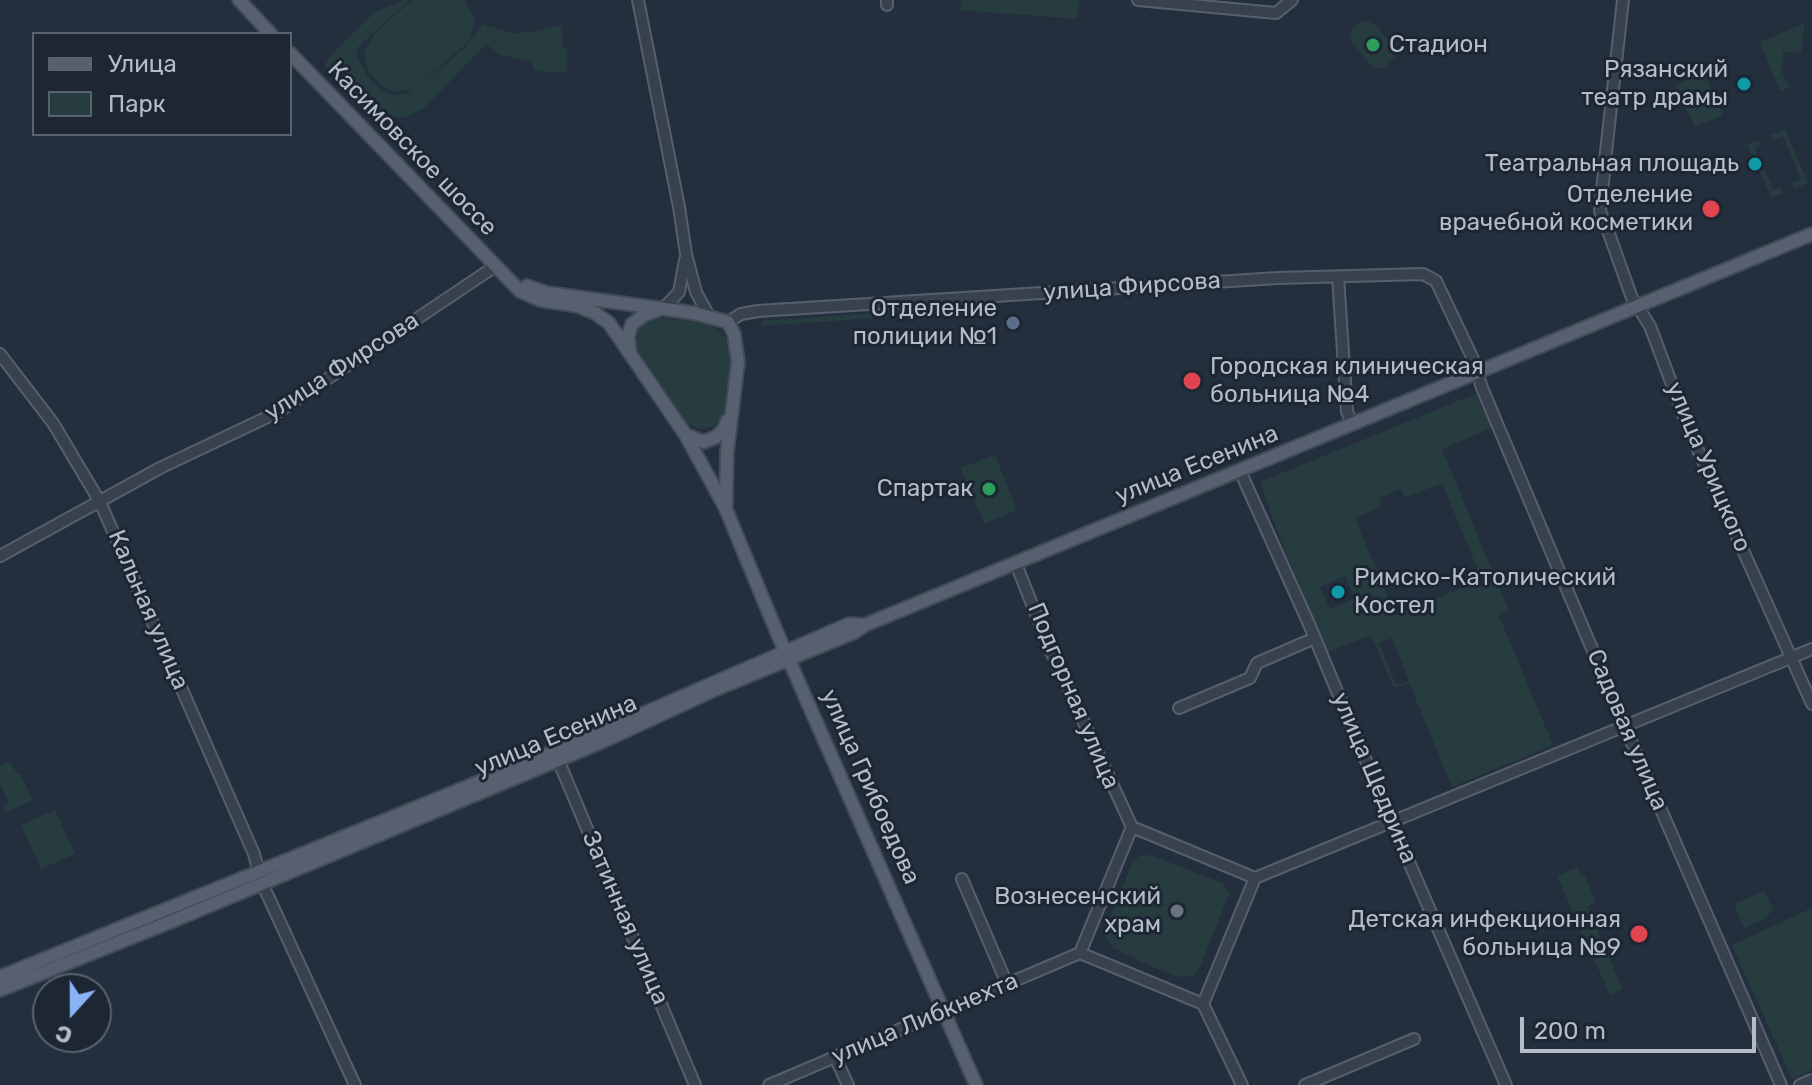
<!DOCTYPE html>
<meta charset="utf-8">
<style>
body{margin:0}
#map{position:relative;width:1812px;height:1085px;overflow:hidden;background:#242f3e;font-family:Rubik,sans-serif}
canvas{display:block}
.legend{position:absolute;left:32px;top:32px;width:260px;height:104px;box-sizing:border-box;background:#1d2633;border:2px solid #59626f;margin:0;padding:10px 14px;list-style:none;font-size:24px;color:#b4bcc9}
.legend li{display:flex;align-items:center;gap:16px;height:40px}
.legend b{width:40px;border:2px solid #59626f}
.north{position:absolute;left:32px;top:973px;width:80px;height:80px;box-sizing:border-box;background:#1d2633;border:2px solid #59626f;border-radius:50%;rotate:201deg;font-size:22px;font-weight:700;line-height:32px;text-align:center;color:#b4bcc9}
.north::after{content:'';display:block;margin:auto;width:28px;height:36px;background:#8ab4f8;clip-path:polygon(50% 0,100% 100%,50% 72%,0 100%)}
.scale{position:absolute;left:1520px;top:1017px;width:236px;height:36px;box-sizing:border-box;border:4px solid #b4bcc9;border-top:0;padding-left:10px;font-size:24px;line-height:28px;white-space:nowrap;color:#b4bcc9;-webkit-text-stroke:6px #1d2633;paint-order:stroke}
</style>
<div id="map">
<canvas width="1812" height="1085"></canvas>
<ul class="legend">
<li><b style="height:10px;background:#56606e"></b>Улица</li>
<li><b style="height:22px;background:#263c3f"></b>Парк</li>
</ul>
<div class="north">С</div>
<div class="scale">200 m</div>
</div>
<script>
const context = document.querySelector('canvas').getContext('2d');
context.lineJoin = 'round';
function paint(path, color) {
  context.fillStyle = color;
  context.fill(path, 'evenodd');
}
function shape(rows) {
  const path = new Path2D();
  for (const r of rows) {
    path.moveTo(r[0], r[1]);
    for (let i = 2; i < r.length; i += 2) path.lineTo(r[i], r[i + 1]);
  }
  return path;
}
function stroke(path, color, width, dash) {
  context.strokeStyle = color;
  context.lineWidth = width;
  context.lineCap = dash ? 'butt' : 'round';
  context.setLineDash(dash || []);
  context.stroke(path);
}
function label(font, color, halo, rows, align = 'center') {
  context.font = font + ' Rubik,sans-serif';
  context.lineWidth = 6;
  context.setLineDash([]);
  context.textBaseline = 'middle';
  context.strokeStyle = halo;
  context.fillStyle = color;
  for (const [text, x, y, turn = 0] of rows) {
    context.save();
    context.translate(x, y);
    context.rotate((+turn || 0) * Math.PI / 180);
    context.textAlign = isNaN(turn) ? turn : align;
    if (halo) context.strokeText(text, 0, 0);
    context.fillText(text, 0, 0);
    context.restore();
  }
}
const green = shape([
 [404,0,409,0,356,49,358,58,367,75,378,87,392,95,408,93,412,90,395,92,382,86,368,71,364,51,375,33,412,0,465,0,475,21,469,41,417,88,466,47,483,24,513,33,534,32,562,25,562,45,568,51,566,73,534,71,531,61,501,55,486,44,425,107,404,118,389,116,375,119,324,66,332,54,375,12],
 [961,0,1079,0,1077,19,960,10],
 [1365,20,1376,25,1394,48,1396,56,1386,67,1377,69,1372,66,1351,42,1350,33,1353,27],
 [1805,23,1801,53,1783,52,1782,72,1789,87,1780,91,1760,42],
 [1704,72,1723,115,1695,127,1675,85],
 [1785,129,1808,183,1795,189,1792,183,1801,179,1783,136,1773,140,1771,135],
 [1759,140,1761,145,1755,149,1774,190,1781,188,1783,193,1772,198,1747,145],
 [904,311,907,316,760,326,762,321],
 [655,318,697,321,712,326,721,332,728,342,732,356,726,406,722,418,713,427,699,429,686,423,670,405,635,353,633,336,638,326,645,319],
 [1475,394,1492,428,1442,449,1509,611,1499,616,1553,745,1452,787,1409,683,1394,688,1371,635,1328,652,1279,536,1260,482],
 [1442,483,1482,580,1395,615,1355,518,1382,507,1379,498,1401,489,1405,498],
 [1345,576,1355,598,1330,609,1320,587],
 [1392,638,1409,681,1396,685,1379,643],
 [995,455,1017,510,984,524,961,468],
 [8,762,12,764,17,774,20,773,33,800,5,813,2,807,9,803,0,784,0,766],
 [55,810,75,854,41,869,21,825],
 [1151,855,1222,883,1229,894,1199,970,1193,976,1179,977,1150,966,1113,948,1106,938,1105,930,1132,863,1139,856],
 [1577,867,1582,877,1585,876,1596,902,1587,907,1623,989,1610,995,1557,876],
 [1765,891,1773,910,1763,920,1744,928,1734,904],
 [1812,908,1812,1070,1792,1079,1732,945]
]);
const minor = shape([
 [638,0,679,207,686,254,696,292,709,316],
 [1138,0,1276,13,1292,0],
 [887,5,887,0],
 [1602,216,1600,211,1606,152,1623,0],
 [1607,228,1632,298,1650,326,1689,430,1812,704],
 [1338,277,1347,412,1353,424],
 [663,309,679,292,685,260],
 [728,322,741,314,758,311,1278,278,1423,274,1436,281,1473,359,1482,388,1625,727,1781,1085],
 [0,354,53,423,100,502,254,854,262,883,355,1085],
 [1240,471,1309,624,1392,823,1506,1085],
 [0,556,160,468,278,412,494,267],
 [1016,564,1049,647,1132,827],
 [1179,708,1250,678,1257,663,1315,638],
 [556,755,695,1085],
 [1255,878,1203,1004,1080,953,1132,827,1255,878,1812,649],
 [962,879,1007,984],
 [1203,1004,1242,1085],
 [835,1057,848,1085],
 [769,1085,1080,953],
 [1305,1085,1414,1039],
 [1800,1085,1812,1080]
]);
const major = shape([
 [239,0,271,34],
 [290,53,520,291,540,300,578,306,595,313,609,323,685,434,725,507,778,635,976,1085],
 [527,286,547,293,694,313,728,322,734,334,738,362,727,452,726,504],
 [630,352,628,336,632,324,644,315,658,310],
 [686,435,704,442,716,437,724,429,727,421],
 [0,977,587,738,849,624,865,625],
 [0,990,175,920,606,740,714,690,855,632,865,625,1812,234]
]);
const markers = [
 [1373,45,8,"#2e9e5b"],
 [1744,84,8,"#0f9aa8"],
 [1755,164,8,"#0f9aa8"],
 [1711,209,10,"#e0444e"],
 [1013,323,8,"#5c6f8a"],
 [1192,381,10,"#e0444e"],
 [989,489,8,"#2e9e5b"],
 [1338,592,8,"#0f9aa8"],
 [1177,911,8,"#6b7280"],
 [1639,934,10,"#e0444e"]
];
const poiNames = [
 ["Стадион",1389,45,"left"],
 ["Рязанский",1728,70],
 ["театр драмы",1728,98],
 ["Театральная площадь",1739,164],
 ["Отделение",1693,195],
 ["врачебной косметики",1693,223],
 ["Отделение",997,309],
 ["полиции №1",997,337],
 ["Городская клиническая",1210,367,"left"],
 ["больница №4",1210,395,"left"],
 ["Спартак",973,489],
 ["Римско-Католический",1354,578,"left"],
 ["Костел",1354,606,"left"],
 ["Вознесенский",1161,897],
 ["храм",1161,925],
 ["Детская инфекционная",1621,920],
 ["больница №9",1621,948]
];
const streetNames = [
 ["Касимовское шоссе",412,149,46],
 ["улица Фирсова",1132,287,-4],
 ["улица Фирсова",342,367,-33],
 ["улица Есенина",1197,465,-22],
 ["улица Урицкого",1708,467,67],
 ["Кальная улица",148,610,67],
 ["Подгорная улица",1073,696,67],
 ["Садовая улица",1627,730,67],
 ["улица Есенина",556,736,-23],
 ["улица Щедрина",1374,778,67],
 ["улица Грибоедова",870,787,66],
 ["Затинная улица",625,918,67],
 ["улица Либкнехта",925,1019,-23]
];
paint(green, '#263c3f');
stroke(minor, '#565f6c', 14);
stroke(major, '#414a57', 16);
stroke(minor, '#38414e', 10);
stroke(major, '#56606e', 12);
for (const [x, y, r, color] of markers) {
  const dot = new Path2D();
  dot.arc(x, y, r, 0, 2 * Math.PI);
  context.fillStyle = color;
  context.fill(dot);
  stroke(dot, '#1d2633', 3);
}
label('24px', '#b4bcc9', '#1d2633', poiNames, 'right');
label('24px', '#b4bcc9', '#1d2633', streetNames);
</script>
